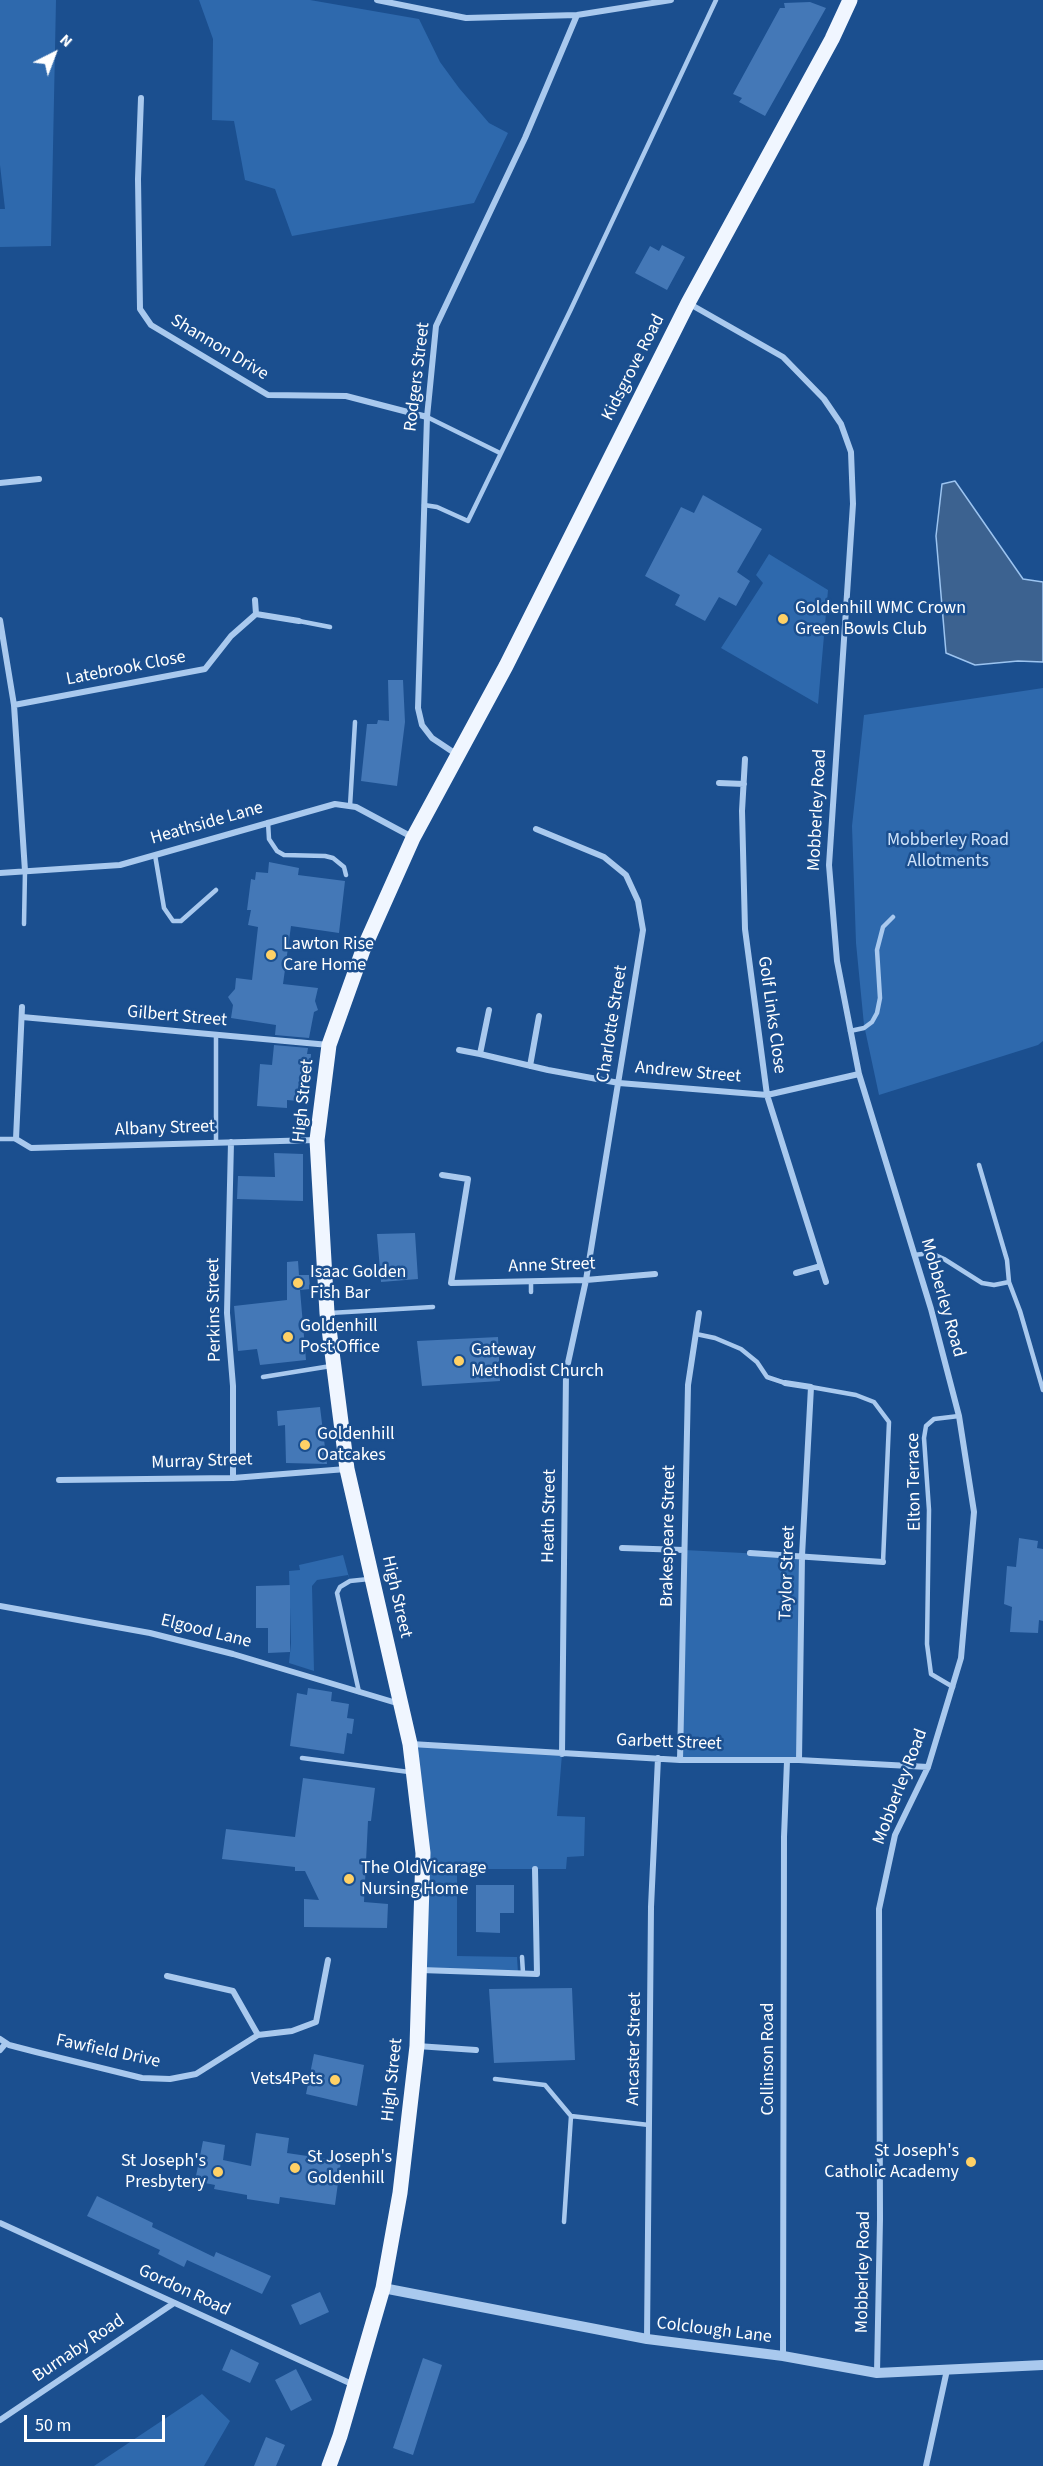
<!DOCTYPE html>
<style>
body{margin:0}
#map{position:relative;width:1043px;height:2466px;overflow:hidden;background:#1b4f8f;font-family:"Source Sans 3",sans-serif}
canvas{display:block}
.north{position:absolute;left:24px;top:24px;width:60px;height:60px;-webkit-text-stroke:4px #1b4f8f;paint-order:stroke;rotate:42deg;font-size:16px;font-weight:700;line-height:24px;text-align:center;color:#fff}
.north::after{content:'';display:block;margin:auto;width:21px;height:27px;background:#fff;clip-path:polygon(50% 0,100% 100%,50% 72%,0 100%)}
.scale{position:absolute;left:24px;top:2415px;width:141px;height:27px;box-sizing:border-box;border:3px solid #fff;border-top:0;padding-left:8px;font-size:18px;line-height:21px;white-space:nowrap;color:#fff;-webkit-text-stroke:4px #1b4f8f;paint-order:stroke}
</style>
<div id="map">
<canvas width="1043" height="2466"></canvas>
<div class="north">N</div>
<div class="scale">50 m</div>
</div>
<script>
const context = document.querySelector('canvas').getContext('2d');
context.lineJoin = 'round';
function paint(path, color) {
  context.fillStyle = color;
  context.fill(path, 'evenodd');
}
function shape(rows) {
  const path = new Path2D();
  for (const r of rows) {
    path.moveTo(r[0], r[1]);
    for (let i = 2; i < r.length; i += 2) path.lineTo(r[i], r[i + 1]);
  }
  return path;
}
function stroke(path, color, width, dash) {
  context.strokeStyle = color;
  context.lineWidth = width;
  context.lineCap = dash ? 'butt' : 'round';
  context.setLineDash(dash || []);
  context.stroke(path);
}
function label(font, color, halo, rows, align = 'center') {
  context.font = font + ' "Source Sans 3",sans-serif';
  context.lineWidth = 5;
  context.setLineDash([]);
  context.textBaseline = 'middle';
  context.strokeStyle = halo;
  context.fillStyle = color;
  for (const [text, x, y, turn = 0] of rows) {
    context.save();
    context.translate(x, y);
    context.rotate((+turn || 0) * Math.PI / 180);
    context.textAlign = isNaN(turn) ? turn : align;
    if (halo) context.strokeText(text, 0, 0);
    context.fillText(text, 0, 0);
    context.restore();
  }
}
const green = shape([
 [0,0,56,0,51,246,0,247,0,209,5,209,0,165],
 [199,0,310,0,419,19,440,62,459,88,489,123,508,133,474,203,292,236,275,189,245,180,234,121,212,120,213,39],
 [769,554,828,590,818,704,721,648,763,583,756,575],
 [1043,688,1043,1041,1038,1045,879,1095,864,1025,856,943,852,826,864,715],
 [684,1550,802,1556,799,1760,680,1760],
 [343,1555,350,1581,348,1575,317,1580,312,1586,314,1671,289,1663,291,1643,289,1571,300,1570,299,1565],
 [417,1744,562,1754,557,1816,585,1817,584,1856,567,1857,566,1869,457,1869,457,1956,517,1957,518,1973,424,1970],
 [202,2394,230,2421,204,2466,94,2466]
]);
const water = shape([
 [955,481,1023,579,1043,582,1043,662,1018,661,975,665,946,653,936,536,942,484,955,481]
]);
const building = shape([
 [810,2,826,8,765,116,739,102,742,98,733,94,780,8,785,8,784,3],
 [662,245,685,257,667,290,635,273,650,246,659,251],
 [703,495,762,529,737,572,750,581,736,606,719,597,705,621,675,605,680,595,645,576,681,507,694,513],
 [388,680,403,680,405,722,397,786,361,781,367,724,377,724,378,720,389,721],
 [269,862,299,868,298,875,345,881,339,933,291,926,283,984,318,988,315,1001,318,1010,314,1012,309,1038,275,1035,276,1025,231,1018,233,1005,228,997,235,989,236,978,252,980,258,927,248,925,251,910,247,910,251,879,255,880,256,872,268,873],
 [274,1045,308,1048,307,1054,311,1054,308,1102,287,1100,287,1108,257,1106,260,1064,272,1065],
 [274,1153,303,1154,303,1201,237,1199,238,1176,275,1177],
 [415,1233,418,1279,381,1282,377,1234],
 [298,1261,299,1275,309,1275,310,1289,300,1290,306,1360,260,1365,257,1349,238,1351,234,1306,287,1300,287,1262],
 [498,1337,500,1381,422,1386,417,1341],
 [320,1407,327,1464,286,1463,285,1425,278,1426,277,1411],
 [1019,1538,1038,1541,1037,1548,1043,1549,1043,1621,1039,1620,1038,1633,1010,1632,1012,1607,1004,1604,1007,1566,1016,1567],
 [290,1585,290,1652,268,1653,268,1628,256,1628,256,1586],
 [308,1688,332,1692,331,1701,349,1704,347,1718,354,1719,352,1734,347,1733,344,1754,290,1746,297,1693,307,1695],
 [303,1778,375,1788,371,1821,368,1821,364,1902,388,1904,387,1928,304,1927,304,1899,319,1900,305,1871,295,1871,295,1867,222,1859,226,1829,295,1837],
 [476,1885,514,1885,514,1913,500,1913,500,1933,476,1932],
 [572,1988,575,2060,494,2063,489,1989],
 [314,2054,364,2065,357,2106,306,2094],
 [256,2133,289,2138,287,2153,341,2161,335,2205,280,2197,279,2204,247,2199,247,2195,214,2189,215,2185,195,2181,203,2141,225,2145,223,2160,251,2166],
 [97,2196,153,2223,152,2227,214,2257,216,2252,271,2276,262,2294,187,2260,184,2267,158,2254,160,2250,87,2216],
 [320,2292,329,2312,300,2325,291,2305],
 [231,2349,259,2363,250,2383,222,2370],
 [423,2358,442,2365,413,2455,393,2448],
 [296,2369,312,2400,291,2411,275,2380],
 [266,2437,285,2445,276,2466,254,2466]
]);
const service = shape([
 [427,417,500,453],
 [424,505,437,507,468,521,571,309,716,0],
 [299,621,330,627],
 [350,806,355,722],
 [268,822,269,839,277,851,284,855,325,856,333,858,344,867,346,875],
 [155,855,164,908,173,921,181,921,216,890],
 [24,924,25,871],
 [850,1031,864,1028,872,1022,877,1013,880,998,877,950,883,927,893,917],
 [0,1139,16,1139],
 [216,1142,216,1036],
 [914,1255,931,1253,944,1259,982,1283,994,1285,1009,1282,1007,1260,979,1165],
 [531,1282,531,1292],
 [1009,1282,1020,1311,1043,1390],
 [330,1313,433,1307],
 [696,1334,715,1338,741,1349,757,1362,767,1377,785,1383],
 [263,1377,331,1366],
 [811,1387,856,1395,874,1402,889,1422,883,1562],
 [953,1687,931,1674,927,1644,929,1510,924,1438,926,1426,934,1419,959,1416],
 [359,1692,337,1593,340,1587,350,1581,369,1579],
 [302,1758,409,1772],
 [522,1957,523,1973],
 [495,2079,545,2085,571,2116],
 [564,2222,571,2116,649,2125]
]);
const minor = shape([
 [377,0,466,18,577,15,671,0],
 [141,98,138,179,140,309,151,325,268,395,346,396,427,417],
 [688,303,783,357,824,399,841,424,851,452,853,504,829,865,837,961,859,1074,931,1309,959,1416,974,1512,961,1658,928,1767,895,1835,879,1909,880,2219,877,2373],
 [0,483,39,479],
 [255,600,256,614],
 [0,620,14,705,25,871],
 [14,705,205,669,231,636,256,614,299,621],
 [456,754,432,738,422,725,418,708,427,417,436,326,525,138,577,15],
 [745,759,742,811,745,929,767,1095,826,1282],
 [719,783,744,784],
 [536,829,604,857,626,875,638,901,643,930,586,1280,566,1372,562,1754],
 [0,873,120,865,335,804,356,807,412,837],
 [22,1007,16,1139,31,1148,316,1140],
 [489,1010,480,1054,548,1070,619,1083,767,1095,859,1074],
 [22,1017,329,1045],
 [459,1050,480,1054],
 [530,1066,539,1016],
 [231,1142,227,1313,233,1386,233,1478],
 [442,1175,468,1179,451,1283,586,1280,655,1274],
 [796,1273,821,1266],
 [785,1383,811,1387,802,1556,799,1760],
 [59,1480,233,1478,346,1469],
 [622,1548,684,1550],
 [750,1553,883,1562],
 [0,1606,150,1633,233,1654,400,1704],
 [411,1744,680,1760,799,1760,928,1767],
 [680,1760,688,1385,699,1313],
 [421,1970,537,1974,535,1869],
 [167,1976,233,1991,258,2035],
 [0,2039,9,2045,36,2052,142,2078,170,2079,196,2074,258,2035,292,2031,316,2022,328,1960],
 [417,2046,476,2050],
 [0,2050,6,2043],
 [0,2223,354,2385],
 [647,2339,651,1907,658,1758],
 [783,2356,784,1837,787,1761],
 [0,2420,174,2303],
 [926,2466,947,2370]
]);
const tertiary = shape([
 [383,2288,647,2339,783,2356,877,2373,1043,2365]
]);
const primary = shape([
 [329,2466,340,2436,383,2288,400,2193,417,2046,423,1853,410,1744,347,1469,327,1313,317,1140,329,1045,363,950,413,838,506,666,688,303,832,39,850,0]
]);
const markers = [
 [783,619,6,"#ffd166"],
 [271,955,6,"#ffd166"],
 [298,1283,6,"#ffd166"],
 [288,1337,6,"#ffd166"],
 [459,1361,6,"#ffd166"],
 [305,1445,6,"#ffd166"],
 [349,1879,6,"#ffd166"],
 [335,2080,6,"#ffd166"],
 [971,2162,6,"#ffd166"],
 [295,2168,6,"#ffd166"],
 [218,2172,6,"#ffd166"]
];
const streetNames = [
 ["Shannon Drive",219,348,31],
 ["Kidsgrove Road",634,368,-63],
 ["Rodgers Street",418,377,-83],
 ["Latebrook Close",126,669,-11],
 ["Mobberley Road",818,810,-87],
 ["Heathside Lane",207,824,-16],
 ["Golf Links Close",771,1015,82],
 ["Gilbert Street",177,1017,5],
 ["Charlotte Street",613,1024,-81],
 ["Andrew Street",688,1073,5],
 ["High Street",304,1101,-84],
 ["Albany Street",165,1129,-2],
 ["Anne Street",552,1266,-2],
 ["Mobberley Road",942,1298,74],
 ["Perkins Street",215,1310,-91],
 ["Murray Street",202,1462,-2],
 ["Elton Terrace",915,1482,-91],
 ["Heath Street",550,1516,-89],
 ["Brakespeare Street",669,1536,-89],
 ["Taylor Street",788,1573,-88],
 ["High Street",396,1597,77],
 ["Elgood Lane",206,1632,14],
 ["Garbett Street",669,1743,2],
 ["Mobberley Road",901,1787,-69],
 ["Ancaster Street",635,2049,-89],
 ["Fawfield Drive",108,2052,12],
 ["Collinson Road",769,2059,-90],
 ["High Street",393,2080,-84],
 ["Mobberley Road",864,2272,-89],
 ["Gordon Road",184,2291,25],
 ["Colclough Lane",714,2331,7],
 ["Burnaby Road",79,2349,-34]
];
const poiNames = [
 ["Goldenhill WMC Crown",795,609],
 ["Green Bowls Club",795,630],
 ["Lawton Rise",283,945],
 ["Care Home",283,966],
 ["Isaac Golden",310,1273],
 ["Fish Bar",310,1294],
 ["Goldenhill",300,1327],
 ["Post Office",300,1348],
 ["Gateway",471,1351],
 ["Methodist Church",471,1372],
 ["Goldenhill",317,1435],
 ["Oatcakes",317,1456],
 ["The Old Vicarage",361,1869],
 ["Nursing Home",361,1890],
 ["Vets4Pets",323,2080,"right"],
 ["St Joseph's",959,2152,"right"],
 ["Catholic Academy",959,2173,"right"],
 ["St Joseph's",307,2158],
 ["Goldenhill",307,2179],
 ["St Joseph's",206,2162,"right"],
 ["Presbytery",206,2183,"right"]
];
const parkNames = [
 ["Mobberley Road",948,841],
 ["Allotments",948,862]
];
paint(green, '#2e69ad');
paint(water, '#3c6290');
stroke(water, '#9cc4f0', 1.5);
paint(building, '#4478b7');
stroke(service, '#a9c9ee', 4.5);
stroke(minor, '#a9c9ee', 6);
stroke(tertiary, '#a9c9ee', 10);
stroke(primary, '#f0f6ff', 15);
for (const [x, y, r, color] of markers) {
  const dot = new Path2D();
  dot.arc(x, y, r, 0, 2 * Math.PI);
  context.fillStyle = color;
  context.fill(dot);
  stroke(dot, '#1b4f8f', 2);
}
label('18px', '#fff', '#1b4f8f', streetNames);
label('18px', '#fff', '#1b4f8f', poiNames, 'left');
label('18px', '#cfe3fa', '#1b4f8f', parkNames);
</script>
